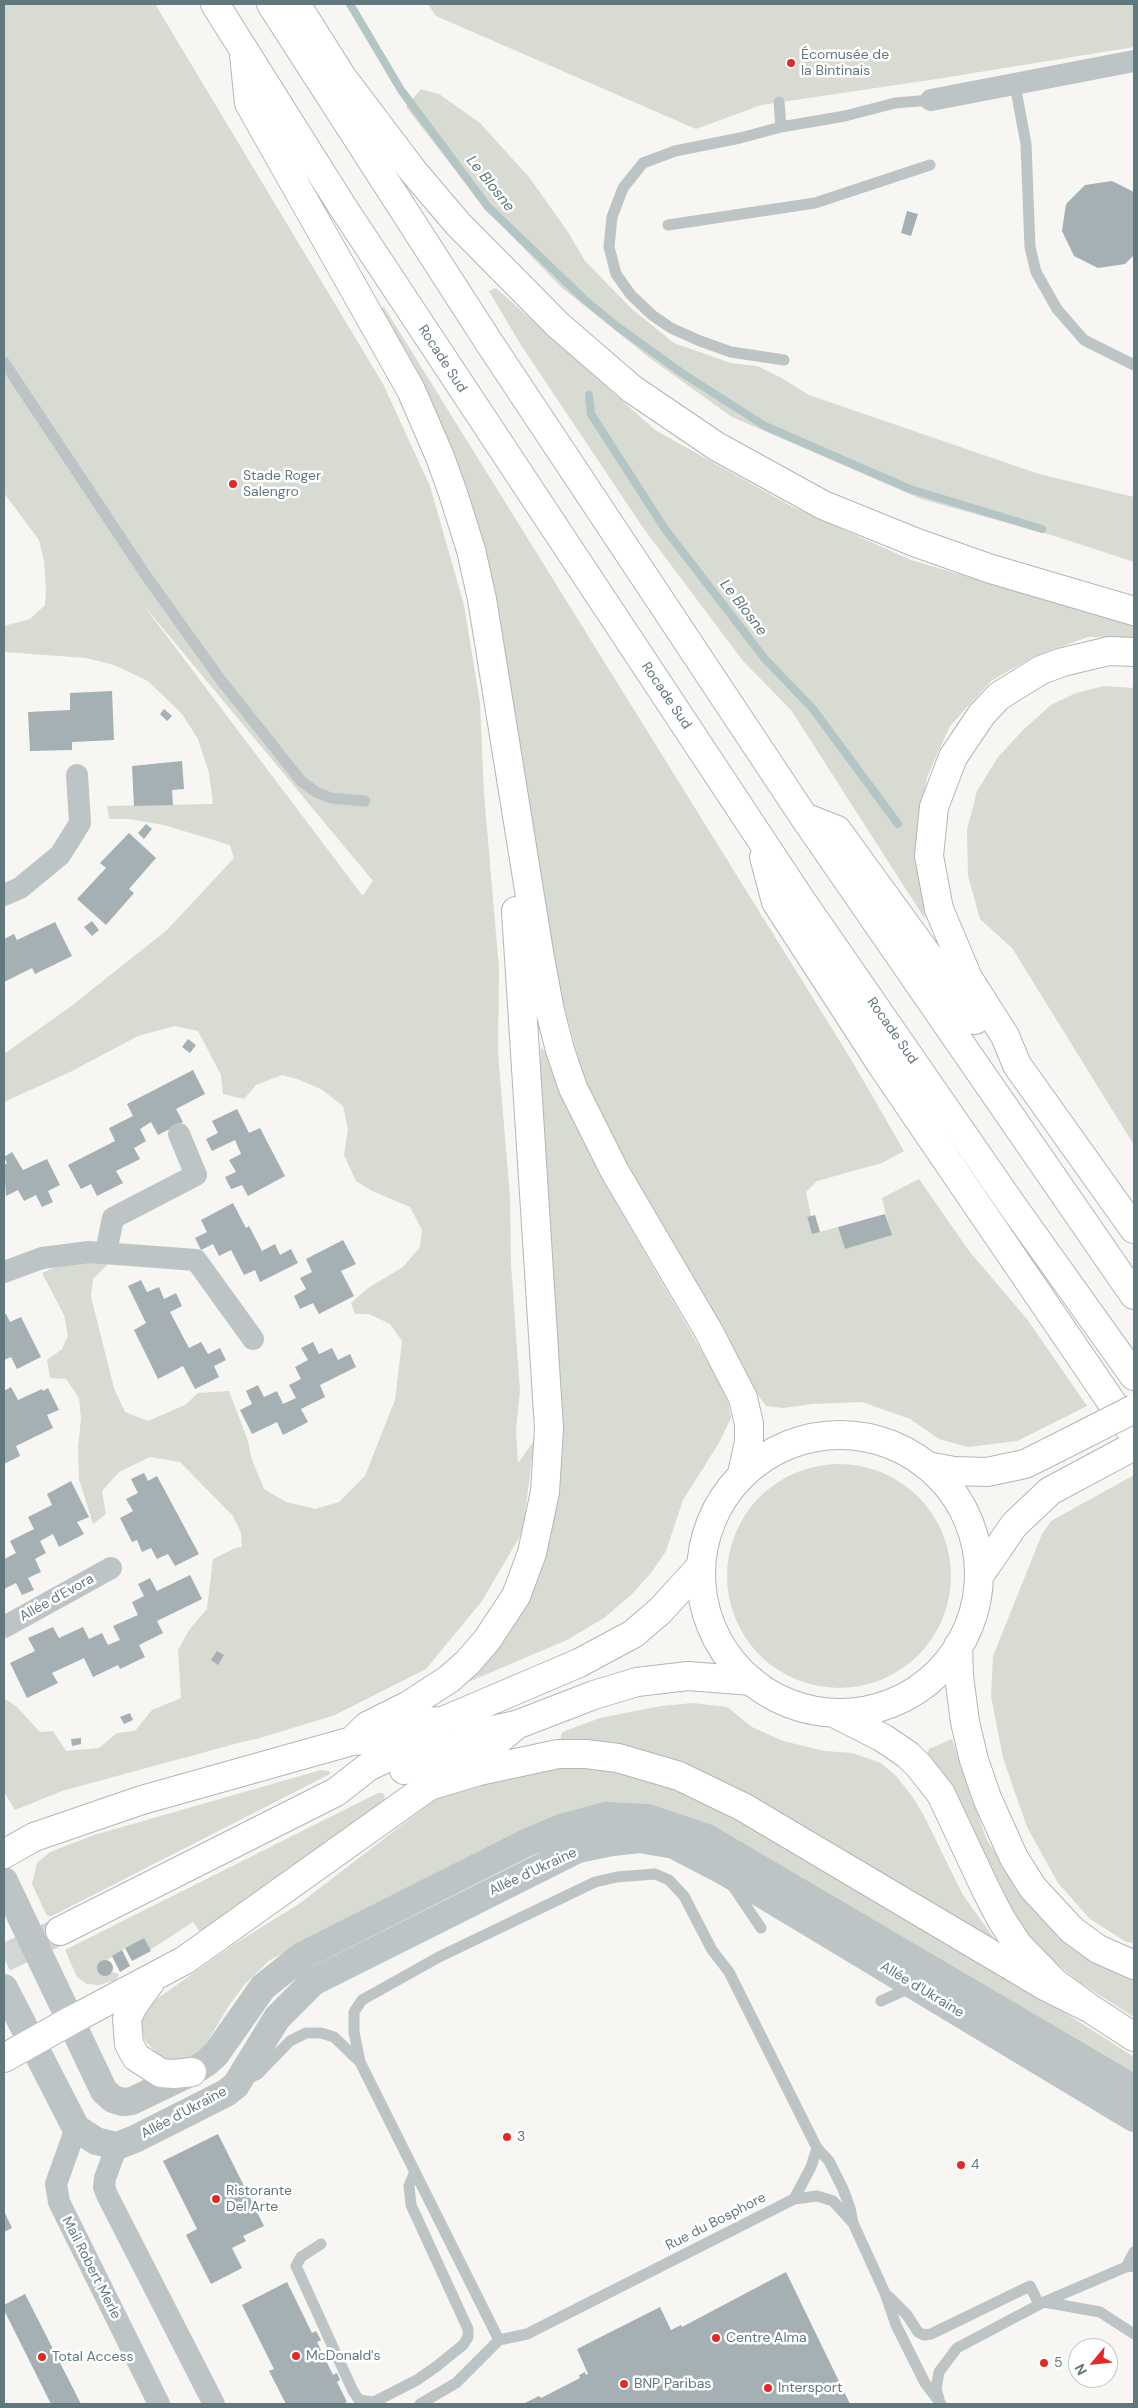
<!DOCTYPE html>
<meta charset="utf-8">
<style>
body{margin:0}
#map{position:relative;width:1138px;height:2408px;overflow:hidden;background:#f7f6f3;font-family:"DM Sans",sans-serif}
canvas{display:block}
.frame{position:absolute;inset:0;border:5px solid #61787e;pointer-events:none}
.north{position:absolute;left:1068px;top:2338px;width:50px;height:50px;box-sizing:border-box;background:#fff;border:1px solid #c0c9cb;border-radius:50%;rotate:242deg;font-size:14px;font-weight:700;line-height:20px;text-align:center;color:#61787e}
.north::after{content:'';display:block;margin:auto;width:18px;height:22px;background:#e42925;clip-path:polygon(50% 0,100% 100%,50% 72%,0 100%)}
</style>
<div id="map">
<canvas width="1138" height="2408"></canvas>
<div class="frame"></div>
<div class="north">N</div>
</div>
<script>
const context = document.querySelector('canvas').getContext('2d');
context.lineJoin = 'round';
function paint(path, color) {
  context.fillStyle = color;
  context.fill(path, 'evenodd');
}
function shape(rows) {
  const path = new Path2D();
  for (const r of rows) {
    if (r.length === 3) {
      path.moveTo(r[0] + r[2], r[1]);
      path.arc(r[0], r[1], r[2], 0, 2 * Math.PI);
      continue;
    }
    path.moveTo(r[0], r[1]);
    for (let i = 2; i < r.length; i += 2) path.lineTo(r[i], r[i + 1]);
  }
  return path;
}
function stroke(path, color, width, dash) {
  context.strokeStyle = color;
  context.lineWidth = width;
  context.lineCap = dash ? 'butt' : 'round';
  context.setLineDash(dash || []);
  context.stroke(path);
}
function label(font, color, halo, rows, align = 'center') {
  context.font = font + ' "DM Sans",sans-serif';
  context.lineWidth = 5;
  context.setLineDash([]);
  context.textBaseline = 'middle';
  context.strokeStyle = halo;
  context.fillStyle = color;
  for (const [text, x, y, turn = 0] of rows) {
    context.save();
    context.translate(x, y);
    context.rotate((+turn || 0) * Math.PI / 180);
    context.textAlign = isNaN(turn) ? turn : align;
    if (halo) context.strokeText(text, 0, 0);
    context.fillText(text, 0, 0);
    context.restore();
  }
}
const green = shape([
 [4,4,155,4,383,384,430,486,464,605,480,703,484,794,499,969,498,1053,510,1197,511,1264,520,1391,516,1430,518,1463,534,1441,523,1531,482,1601,426,1669,335,1715,260,1738,242,1742,62,1791,15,1810,4,1792,4,1698,17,1707,40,1732,53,1731,66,1751,99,1748,117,1733,135,1731,152,1710,181,1698,178,1650,189,1630,207,1609,213,1559,235,1548,242,1547,241,1533,233,1516,180,1462,150,1457,119,1472,102,1491,106,1514,93,1524,79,1479,78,1448,81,1418,79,1398,66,1379,50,1378,47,1360,62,1349,68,1336,64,1315,42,1273,77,1258,109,1263,93,1279,91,1297,114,1388,125,1412,148,1421,185,1405,198,1393,229,1391,248,1441,252,1460,264,1489,286,1502,315,1509,339,1502,365,1476,395,1400,402,1341,390,1324,369,1314,355,1314,351,1303,368,1288,403,1267,420,1247,422,1230,410,1207,372,1191,356,1181,344,1155,348,1129,343,1106,321,1089,297,1079,282,1075,256,1085,244,1099,223,1094,221,1075,198,1031,175,1026,138,1036,70,1072,4,1102,4,1054,70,1007,167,930,234,858,230,845,164,825,129,819,109,819,107,806,213,804,209,773,198,739,182,714,148,681,114,665,86,658,4,652,4,626,30,619,45,605,46,590,44,561,39,540,4,493],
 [141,602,373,881,363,895,362,895],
 [428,4,1134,4,1134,47,943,78,761,105,696,129,436,16],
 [421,89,439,94,480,123,529,177,568,232,585,261,633,310,674,343,731,363,757,366,780,377,809,395,1039,474,1134,497,1134,562,1058,537,921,499,732,417,651,359,561,287,508,232,467,185,406,107],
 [496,288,655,430,791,506,911,560,1134,626,1134,638,1088,637,1033,657,991,681,950,726,927,777,917,847,925,919,791,710,743,661,644,529,519,342,489,291],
 [384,307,852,1061,904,1151,882,1163,817,1181,806,1192,811,1216,807,1218,812,1234,838,1227,845,1249,891,1235,882,1198,919,1179,969,1251,1027,1319,1087,1406,1017,1441,968,1447,939,1439,910,1419,862,1402,812,1404,784,1408,766,1406,755,1391,615,1143,583,1077,561,994,488,573,377,310],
 [1104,686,1134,688,1134,1145,1012,948,980,919,968,876,967,830,977,791,998,757,1024,729,1051,705,1076,693],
 [541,1047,555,1063,574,1120,605,1184,727,1395,731,1418,719,1443,683,1500,666,1551,651,1573,632,1594,604,1618,567,1640,459,1686,544,1560,539,1077],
 [839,1576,112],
 [1134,1475,1134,1943,1126,1942,1090,1919,1058,1883,1027,1827,1003,1758,991,1696,993,1656,1042,1534,1051,1521],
 [693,1703,727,1707,752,1727,783,1741,825,1751,852,1753,881,1763,896,1776,912,1796,923,1814,963,1895,996,1941,794,1825,561,1739,561,1734,565,1731,600,1718,661,1706],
 [952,1739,986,1838,1017,1888,1134,1974,1134,2017,1079,1982,1042,1951,1013,1916,926,1758,929,1749],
 [596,1766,698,1791,1012,1979,1134,2057,1134,2075,610,1805,582,1808,554,1817,270,1960,245,1984,228,2007,206,2044,192,2057,179,2060,167,2059,156,2052,145,2041,141,2026,143,2014,151,2003,236,1943,299,1904,441,1795,530,1768],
 [321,1770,329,1771,330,1774,52,1916,47,1916,32,1884,37,1863,50,1852,94,1835],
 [378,1793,383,1793,385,1797,384,1801,200,1932,193,1922,150,1950,144,1938,125,1948,98,1966,101,1975,108,1975,113,1972,119,1974,116,1980,99,1985,87,1984,77,1977,65,1950]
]);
const stream = shape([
 [350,4,401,90,488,207,585,300,618,327,682,373,765,426,910,489,1042,529],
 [589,395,591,414,665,529,765,659,813,709,898,824]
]);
const building = shape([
 [1112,181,1134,192,1134,255,1125,264,1098,268,1074,256,1062,231,1066,204,1085,185],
 [907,211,918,214,911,236,901,233],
 [112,691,114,740,72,742,72,750,30,751,28,712,70,710,70,693],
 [164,709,172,716,167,721,160,714],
 [182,761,184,789,172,790,173,805,134,806,132,766],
 [146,824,152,829,144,839,138,833],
 [129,833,156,858,129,889,134,893,106,925,77,899,106,868,100,863],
 [92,921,99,930,92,936,84,927],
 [55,922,72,956,35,974,32,968,4,982,4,939,14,934,17,940],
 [188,1039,196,1045,190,1053,182,1047],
 [193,1070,205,1094,176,1109,183,1122,158,1135,151,1122,140,1129,146,1141,134,1148,140,1159,116,1171,123,1183,97,1196,91,1184,81,1189,68,1165,115,1141,109,1128,133,1116,127,1104],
 [237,1109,249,1133,260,1128,285,1176,248,1196,242,1185,231,1189,225,1177,236,1172,229,1160,241,1154,235,1140,212,1151,206,1139,218,1133,212,1121],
 [12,1152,23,1170,47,1159,60,1185,48,1191,53,1202,42,1207,36,1195,24,1201,18,1190,6,1196,4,1165,7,1163,4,1157],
 [233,1203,246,1228,249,1226,262,1251,275,1244,280,1255,291,1249,298,1263,260,1282,255,1270,244,1275,231,1250,219,1256,213,1244,201,1250,195,1238,207,1232,201,1220],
 [885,1214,892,1235,845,1249,838,1227],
 [815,1215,820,1232,812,1234,807,1217],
 [343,1240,356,1264,341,1271,354,1296,319,1314,313,1303,300,1309,294,1296,306,1289,300,1278,312,1272,306,1259],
 [141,1280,147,1292,159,1287,164,1299,176,1293,182,1306,170,1312,189,1348,201,1342,208,1354,220,1348,226,1360,214,1366,219,1377,195,1389,183,1366,158,1379,134,1330,146,1323,128,1286],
 [4,1314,6,1314,10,1322,21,1317,41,1357,17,1369,11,1357,4,1360],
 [313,1342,319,1354,332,1348,338,1360,350,1354,356,1367,320,1385,325,1397,301,1409,308,1422,283,1435,277,1422,252,1434,240,1410,252,1404,246,1391,258,1385,264,1397,277,1391,283,1404,296,1398,289,1385,301,1379,295,1367,308,1360,301,1348],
 [11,1387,18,1400,42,1389,43,1391,48,1388,59,1410,47,1415,53,1428,16,1446,20,1456,4,1464,4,1391],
 [144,1473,148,1481,157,1476,199,1554,175,1566,168,1554,157,1559,151,1548,142,1552,137,1540,132,1542,120,1518,133,1511,126,1499,138,1493,131,1479],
 [71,1481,89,1517,77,1522,84,1534,59,1547,53,1534,40,1541,46,1553,35,1559,41,1572,28,1578,34,1590,22,1595,16,1583,4,1589,4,1559,16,1553,10,1541,34,1529,28,1517,52,1505,47,1494],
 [190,1575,202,1599,157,1621,163,1633,139,1645,145,1657,120,1669,118,1665,93,1677,84,1658,52,1673,58,1683,27,1698,10,1663,35,1651,28,1638,53,1627,59,1638,83,1627,89,1639,102,1633,108,1645,120,1640,113,1626,138,1615,132,1602,144,1596,138,1584,150,1578,157,1591],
 [217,1651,224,1655,218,1665,211,1660],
 [130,1713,133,1720,124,1724,120,1717],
 [81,1738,81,1744,72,1746,71,1739],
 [144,1938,151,1951,132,1961,125,1948],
 [122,1950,130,1966,120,1972,112,1956],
 [105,1968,8],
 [218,2134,264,2226,243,2236,246,2241,232,2248,242,2268,211,2284,186,2235,197,2229,163,2161],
 [4,2211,12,2228,4,2232],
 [786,2272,850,2404,523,2404,539,2396,541,2398,580,2378,579,2375,585,2372,586,2375,588,2374,577,2349,660,2307,671,2330,681,2325,682,2327],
 [287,2282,312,2333,316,2331,321,2340,317,2342,333,2375,337,2373,340,2380,337,2382,347,2402,342,2404,286,2404,269,2371,274,2369,242,2305],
 [25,2294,81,2404,51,2404,4,2310,4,2305]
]);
const trunkTunnel = shape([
 [4,1958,60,1931]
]);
const service = shape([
 [1015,85,1026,144,1030,247,1036,272,1057,309,1084,340,1134,365],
 [779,102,781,127],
 [668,225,815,203,930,165],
 [784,360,731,352,700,341,671,328,652,315,631,295,616,274,609,247,612,217,623,188,643,163,675,151,740,138,781,127,845,116,895,103,931,100],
 [4,362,147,577,220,679,301,781,316,792,331,798,365,801],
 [732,1885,761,1928],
 [881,2001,914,1986],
 [249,2078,258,2074,290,2041,306,2033,321,2033,334,2037,360,2062],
 [794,2199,811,2167,817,2148],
 [321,2244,301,2257,296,2266,353,2391,359,2400,374,2402,417,2380,437,2366,463,2345,468,2337,468,2329,411,2205,409,2186,415,2172],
 [1126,2267,1134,2252],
 [888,2296,907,2315,918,2332,924,2335,931,2334,1030,2286,1039,2304],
 [1044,2302,1100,2312,1134,2334],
 [499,2340,360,2062,354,2032,354,2012,362,2000,439,1957,595,1882,617,1877,655,1874,669,1880,684,1896,712,1950,729,1972,817,2148,829,2161,843,2189,850,2208,853,2223],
 [499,2340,527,2334,794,2199,817,2196,833,2201,853,2223,885,2293,896,2325,925,2383,941,2404],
 [939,2399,936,2389,939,2372,957,2348,1044,2302,1126,2267,1134,2266],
 [420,2404,456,2383,499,2340]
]);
const minor = shape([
 [931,100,1134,61],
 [4,895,20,888,60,855,80,823,77,775],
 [106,1252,113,1218,196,1175,179,1134],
 [4,1272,42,1258,89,1252,196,1260,253,1339],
 [4,1627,111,1568],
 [76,2128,56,2184,59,2202,159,2404],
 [117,2146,105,2178,104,2187,107,2195,214,2404]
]);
const tertiary = shape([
 [4,1881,104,2091,113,2099,123,2102,132,2101,192,2072,206,2063,216,2054,263,1987,302,1956,528,1842,564,1827,606,1816,648,1818,707,1838,1134,2089],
 [4,1988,76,2128,96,2141,117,2146,135,2139,226,2093,236,2085,277,2018,313,1982,578,1849,612,1842,640,1839,674,1845,724,1871,1134,2118]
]);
const primary = shape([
 [4,2058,70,2021]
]);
const trunk = shape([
 [215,4,342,206,801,900,1014,1208,1134,1376],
 [271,4,490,344,804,817,1134,1295],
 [296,4,342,77,413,171,458,224,558,325,632,389,716,446,823,505,917,543,991,569,1134,611],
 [244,55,249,103,411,390,440,457,453,493,471,550,482,599,540,958,550,1011,560,1050,573,1088,614,1170,709,1332,743,1398,749,1424,749,1442,742,1474],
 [1134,652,1109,651,1063,662,1041,670,999,696,982,714,953,757,934,807,929,856,939,909,968,978,1005,1036,1017,1065,1134,1229],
 [804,817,837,830,975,1020],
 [764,857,776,902,881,1064,1134,1435],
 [840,1574,139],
 [927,1466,954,1471,987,1472,1025,1464,1049,1452],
 [979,1576,1014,1525,1050,1491,1134,1446],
 [958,1646,959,1676,965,1722,974,1760,987,1798,1014,1858,1033,1888,1072,1930,1098,1949,1134,1965],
 [834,1713,883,1738,908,1755,919,1766,941,1794,986,1890,1001,1919,1018,1945,1054,1982,1091,2009,1134,2037],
 [352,1741,367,1726,409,1705,449,1679,468,1662,487,1640,516,1596,532,1553,545,1492,549,1429,516,911],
 [404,1770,489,1731,516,1725,594,1695,637,1682,688,1676,752,1681],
 [429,1786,479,1771,558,1754,586,1754,618,1758,679,1776,743,1807,1045,1986,1091,2009],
 [4,1854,34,1837,142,1800,352,1741,373,1739,418,1722,443,1721,579,1663,633,1634,660,1611,701,1566],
 [60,1931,336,1792,368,1767,427,1738,443,1721],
 [151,1981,133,2006,127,2019,129,2044,136,2057,161,2073,174,2074,192,2072],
 [70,2021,185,1960,429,1786,495,1743,516,1725]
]);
const trunkBridge = shape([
 [1049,1452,1134,1409]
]);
const markers = [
 [791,63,5,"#e42925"],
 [233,484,5,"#e42925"],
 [507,2137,5,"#e42925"],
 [961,2165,5,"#e42925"],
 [216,2199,5,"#e42925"],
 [716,2338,5,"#e42925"],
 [296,2356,5,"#e42925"],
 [42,2357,5,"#e42925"],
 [1044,2363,5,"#e42925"],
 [624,2384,5,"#e42925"],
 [768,2388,5,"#e42925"]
];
const poiNames = [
 ["Écomusée de",801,55],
 ["la Bintinais",801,71],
 ["Stade Roger",243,476],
 ["Salengro",243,492],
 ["3",517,2137],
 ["4",971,2165],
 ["Ristorante",226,2191],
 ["Del Arte",226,2207],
 ["Centre Alma",726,2338],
 ["McDonald's",306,2356],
 ["Total Access",52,2357],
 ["5",1054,2363],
 ["BNP Paribas",634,2384],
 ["Intersport",778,2388]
];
const streetNames = [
 ["Rocade Sud",442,359,57],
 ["Rocade Sud",666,696,56],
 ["Rocade Sud",892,1031,55],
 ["Allée d'Evora",57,1598,-29],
 ["Allée d'Ukraine",533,1872,-25],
 ["Allée d'Ukraine",922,1990,31],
 ["Allée d'Ukraine",184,2113,-28],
 ["Rue du Bosphore",716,2222,-27],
 ["Mail Robert Merle",91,2268,63]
];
const waterNames = [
 ["Le Blosne",490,184,51],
 ["Le Blosne",743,608,52]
];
paint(green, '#d7dbd2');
stroke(stream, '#b3c5c5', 8);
paint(building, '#a4b0b3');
stroke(trunkTunnel, '#d2d6d6', 28, [28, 14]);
stroke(primary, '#aeb6b8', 30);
stroke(trunk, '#b0b7b9', 30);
stroke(service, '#bdc4c6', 11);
stroke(minor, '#bdc4c6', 22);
stroke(tertiary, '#bdc4c6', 28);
stroke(primary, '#fff', 28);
stroke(trunk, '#fff', 28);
stroke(trunkBridge, '#b0b7b9', 30, []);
stroke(trunkBridge, '#fff', 28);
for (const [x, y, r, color] of markers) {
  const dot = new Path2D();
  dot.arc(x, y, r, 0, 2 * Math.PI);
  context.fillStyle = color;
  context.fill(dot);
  stroke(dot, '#fff', 2);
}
label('14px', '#61787e', '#fff', poiNames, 'left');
label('14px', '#61787e', '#fff', streetNames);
label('italic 15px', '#5c787a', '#fff', waterNames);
</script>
